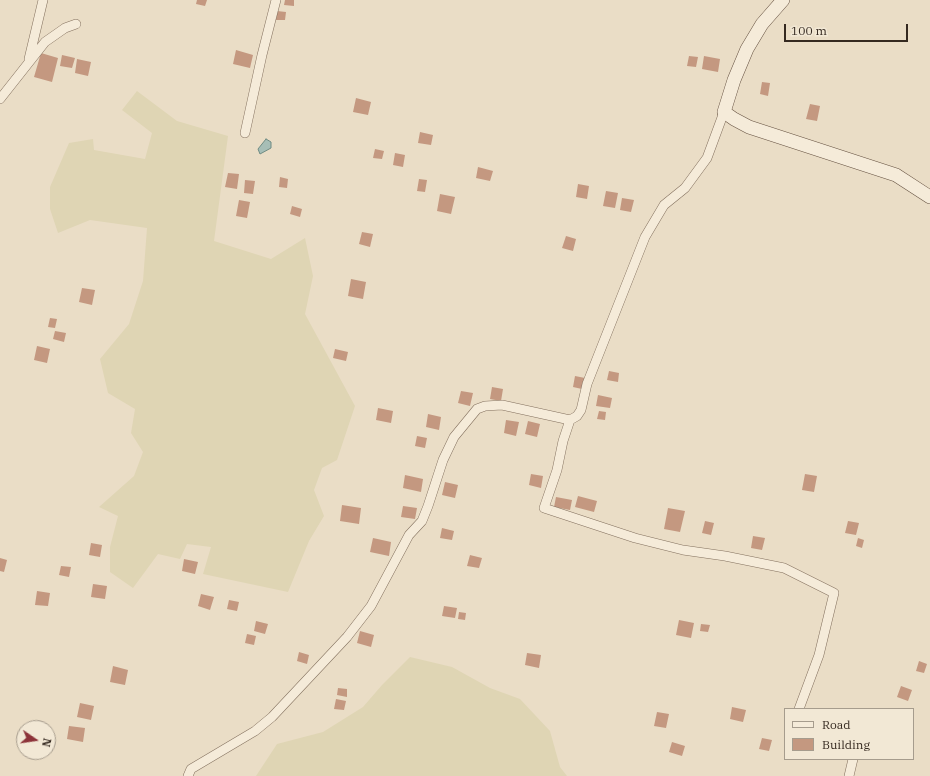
<!DOCTYPE html>
<style>
body{margin:0}
#map{position:relative;width:930px;height:776px;overflow:hidden;background:#eaddc6;font-family:"IBM Plex Serif",serif}
canvas{display:block}
.legend{position:absolute;left:784px;top:708px;width:130px;height:52px;box-sizing:border-box;background:#f2e8d5;border:1px solid #a69c8d;margin:0;padding:5px 7px;list-style:none;font-size:12px;color:#352920}
.legend li{display:flex;align-items:center;gap:8px;height:20px}
.legend b{width:20px;border:1px solid #a69c8d}
.north{position:absolute;left:16px;top:720px;width:40px;height:40px;box-sizing:border-box;background:#f2e8d5;border:1px solid #a69c8d;border-radius:50%;rotate:103deg;font-size:11px;font-weight:700;line-height:16px;text-align:center;color:#352920}
.north::after{content:'';display:block;margin:auto;width:14px;height:18px;background:#8d3339;clip-path:polygon(50% 0,100% 100%,50% 72%,0 100%)}
.scale{position:absolute;left:784px;top:24px;width:124px;height:18px;box-sizing:border-box;border:2px solid #352920;border-top:0;padding-left:5px;font-size:12px;line-height:14px;white-space:nowrap;color:#352920;-webkit-text-stroke:3px #f2e8d5;paint-order:stroke}
</style>
<div id="map">
<canvas width="930" height="776"></canvas>
<ul class="legend">
<li><b style="height:5px;background:#f5ebd9"></b>Road</li>
<li><b style="height:11px;background:#c49880"></b>Building</li>
</ul>
<div class="north">N</div>
<div class="scale">100 m</div>
</div>
<script>
const context = document.querySelector('canvas').getContext('2d');
context.lineJoin = 'round';
function paint(path, color) {
  context.fillStyle = color;
  context.fill(path, 'evenodd');
}
function shape(rows) {
  const path = new Path2D();
  for (const r of rows) {
    path.moveTo(r[0], r[1]);
    for (let i = 2; i < r.length; i += 2) path.lineTo(r[i], r[i + 1]);
  }
  return path;
}
function stroke(path, color, width, dash) {
  context.strokeStyle = color;
  context.lineWidth = width;
  context.lineCap = dash ? 'butt' : 'round';
  context.setLineDash(dash || []);
  context.stroke(path);
}
const farmland = shape([
 [137,91,177,121,228,136,214,241,271,259,305,238,313,276,305,314,355,406,337,460,322,468,314,490,324,516,309,541,288,592,203,574,211,547,187,544,180,559,158,554,133,588,110,572,110,547,118,516,99,507,134,476,143,452,131,433,135,409,108,393,100,359,129,324,143,281,147,228,90,220,58,233,50,209,50,187,69,143,93,139,94,150,145,159,152,133,122,110],
 [410,657,452,667,490,688,520,699,550,731,560,767,567,776,256,776,277,744,323,732,363,707,382,685]
]);
const water = shape([
 [266,139,271,142,271,148,260,154,258,149,266,139]
]);
const building = shape([
 [197,0,207,0,205,6,196,4],
 [285,0,294,0,294,6,284,5],
 [277,11,286,12,285,20,276,20],
 [236,50,253,55,250,68,233,64],
 [41,53,58,58,52,82,34,77],
 [62,55,75,58,72,68,60,66],
 [689,56,698,57,696,67,687,66],
 [704,56,720,59,718,72,702,69],
 [77,59,91,62,88,76,75,73],
 [762,82,770,83,768,96,760,94],
 [356,98,371,102,368,115,353,112],
 [810,104,820,106,817,121,806,119],
 [420,132,433,135,431,145,418,143],
 [375,149,384,151,382,159,373,158],
 [395,153,405,155,403,167,393,165],
 [478,167,493,171,490,181,476,178],
 [228,173,239,174,237,189,225,187],
 [280,177,288,179,287,188,279,187],
 [419,179,427,180,425,192,417,191],
 [245,180,255,181,253,194,244,193],
 [578,184,589,186,587,199,576,197],
 [606,191,618,193,615,208,603,206],
 [440,194,455,197,451,214,437,211],
 [622,198,634,200,631,212,620,210],
 [239,200,250,202,247,218,236,216],
 [292,206,302,209,300,217,290,214],
 [362,232,373,234,370,247,359,244],
 [566,236,576,239,573,251,562,248],
 [351,279,366,282,363,299,348,296],
 [82,288,95,290,92,305,79,302],
 [50,318,57,319,55,328,48,327],
 [55,331,66,333,64,342,53,339],
 [37,346,50,349,47,363,34,360],
 [335,349,348,352,346,361,333,358],
 [609,371,619,373,618,382,607,380],
 [575,376,585,378,582,389,573,387],
 [492,387,503,389,501,401,490,399],
 [461,391,473,393,470,406,458,403],
 [598,395,612,398,610,408,596,406],
 [378,408,393,411,391,423,376,420],
 [599,411,606,412,605,420,597,419],
 [428,414,441,417,439,430,426,427],
 [506,420,519,422,516,436,504,433],
 [528,421,540,424,537,437,525,434],
 [417,436,427,438,425,448,415,446],
 [531,474,543,476,541,488,529,485],
 [805,474,817,476,814,492,802,490],
 [405,475,423,479,421,492,403,488],
 [445,482,458,485,455,498,442,495],
 [578,496,597,501,594,512,575,507],
 [556,497,572,500,570,510,554,507],
 [342,505,361,508,359,524,340,521],
 [403,506,417,508,415,519,401,517],
 [668,508,685,511,680,532,664,529],
 [705,521,714,523,711,535,702,533],
 [848,521,859,523,856,535,845,533],
 [442,528,454,531,452,540,440,538],
 [753,536,765,538,762,550,751,548],
 [373,538,391,542,389,556,370,552],
 [858,538,864,540,862,548,856,546],
 [91,543,102,545,100,557,89,555],
 [470,555,482,558,479,568,467,566],
 [0,558,7,560,4,572,0,571],
 [184,559,198,562,195,574,182,571],
 [61,566,71,567,69,577,59,575],
 [93,584,107,586,105,599,91,597],
 [37,591,50,593,48,606,35,605],
 [201,594,214,597,210,610,198,606],
 [229,600,239,602,237,611,227,609],
 [444,606,457,608,455,618,442,616],
 [459,612,466,613,465,620,458,619],
 [679,620,694,623,691,638,676,635],
 [256,621,268,624,265,634,254,631],
 [701,624,710,625,708,632,700,631],
 [360,631,374,635,371,647,357,643],
 [247,634,256,636,254,645,245,643],
 [299,652,309,655,307,664,297,661],
 [527,653,541,655,539,668,525,665],
 [919,661,927,664,924,673,916,671],
 [113,666,128,670,125,685,110,682],
 [901,686,912,690,908,701,897,697],
 [338,688,347,689,347,697,337,695],
 [336,699,346,701,344,710,334,709],
 [80,703,94,706,91,720,77,717],
 [732,707,746,710,743,722,730,719],
 [657,712,669,714,666,728,654,726],
 [69,726,85,728,83,742,67,739],
 [762,738,772,740,769,751,759,749],
 [672,742,685,746,682,756,669,752]
]);
const street = shape([
 [29,59,43,0],
 [0,99,45,42,65,28,76,24],
 [245,133,262,55,276,0],
 [570,420,563,441,557,470,544,508,635,538,683,550,725,556,784,568,834,593,819,655,799,709],
 [188,776,191,769,255,731,272,717,347,637,371,606,409,535,422,521,428,506,443,460,454,437,477,409,485,406,502,405,570,420,577,416,581,410,587,384,645,237,664,205,685,188,707,158,724,112],
 [849,776,853,759]
]);
const secondary = shape([
 [783,0,762,24,747,49,734,80,724,112,734,119,749,127,896,175,930,197]
]);
paint(farmland, '#dfd5b4');
paint(water, '#a7beb6');
stroke(water, '#6f8b83', 1);
paint(building, '#c49880');
stroke(street, '#83705e', 10);
stroke(secondary, '#655141', 14);
stroke(street, '#f5ebd9', 9);
stroke(secondary, '#f5ebd9', 13);
</script>
